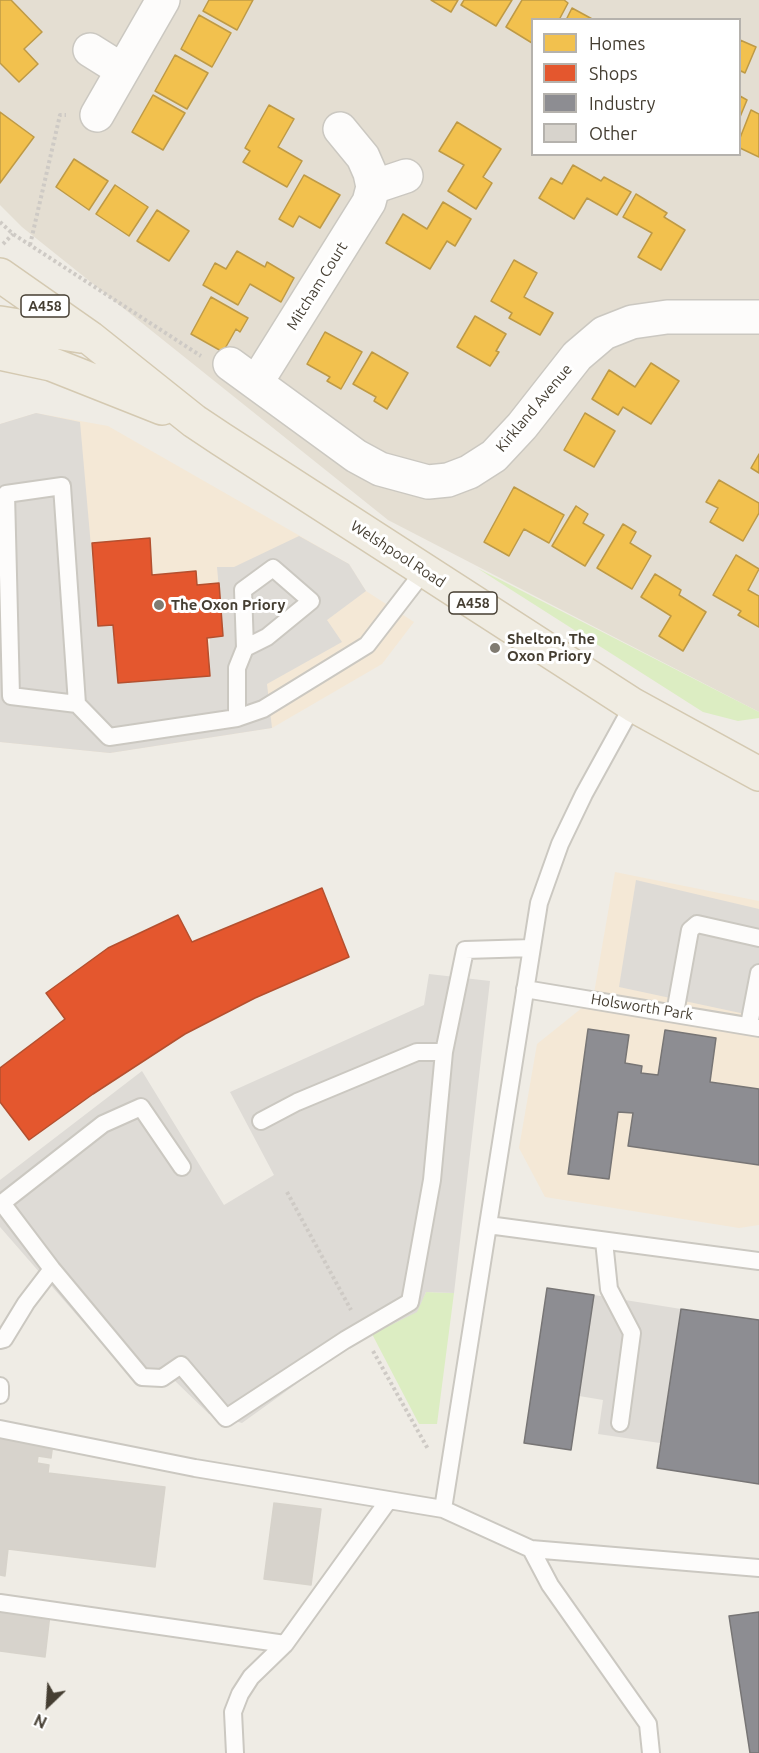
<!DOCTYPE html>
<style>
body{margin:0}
#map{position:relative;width:759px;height:1753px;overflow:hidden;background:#efece5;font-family:Ubuntu,sans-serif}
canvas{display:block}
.legend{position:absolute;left:531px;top:18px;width:210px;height:138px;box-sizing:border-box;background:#fff;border:2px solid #b5b2ad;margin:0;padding:8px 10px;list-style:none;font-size:18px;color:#453e32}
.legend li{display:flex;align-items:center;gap:12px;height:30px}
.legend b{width:30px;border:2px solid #b5b2ad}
.north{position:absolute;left:18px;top:1675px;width:60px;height:60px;-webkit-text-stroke:4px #fff;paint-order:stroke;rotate:205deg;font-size:16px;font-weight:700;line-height:24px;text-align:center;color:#453e32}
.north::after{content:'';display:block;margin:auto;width:21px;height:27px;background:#453e32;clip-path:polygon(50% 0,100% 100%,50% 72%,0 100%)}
</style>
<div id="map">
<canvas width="759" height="1753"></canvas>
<ul class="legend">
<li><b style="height:16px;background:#f2c14e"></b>Homes</li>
<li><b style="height:16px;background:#e4572e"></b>Shops</li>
<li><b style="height:16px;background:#8d8d92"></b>Industry</li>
<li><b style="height:16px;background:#d7d3cc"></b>Other</li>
</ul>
<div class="north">N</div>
</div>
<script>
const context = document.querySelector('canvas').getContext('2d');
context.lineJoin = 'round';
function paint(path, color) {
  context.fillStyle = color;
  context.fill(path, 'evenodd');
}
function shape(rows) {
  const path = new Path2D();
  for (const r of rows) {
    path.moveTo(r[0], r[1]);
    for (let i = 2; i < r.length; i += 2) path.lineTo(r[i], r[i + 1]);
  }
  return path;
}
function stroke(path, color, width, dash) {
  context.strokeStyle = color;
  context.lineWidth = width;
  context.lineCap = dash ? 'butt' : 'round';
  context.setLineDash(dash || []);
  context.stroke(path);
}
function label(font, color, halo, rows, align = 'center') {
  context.font = font + ' Ubuntu,sans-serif';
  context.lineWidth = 6;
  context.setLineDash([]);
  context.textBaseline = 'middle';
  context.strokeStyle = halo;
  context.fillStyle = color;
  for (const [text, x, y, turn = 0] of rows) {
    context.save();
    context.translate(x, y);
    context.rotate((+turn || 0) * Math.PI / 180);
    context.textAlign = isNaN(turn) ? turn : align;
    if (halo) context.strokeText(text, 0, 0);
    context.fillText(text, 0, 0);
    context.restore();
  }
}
const residential = shape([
 [0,0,759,0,759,712,388,520,22,227,0,205],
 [532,20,740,20,740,154,532,154]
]);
const commercial = shape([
 [36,413,108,426,349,564,366,591,414,622,382,664,272,728,110,753,0,742,0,424],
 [615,872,759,901,759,1225,739,1228,545,1197,519,1148,537,1044,593,999]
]);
const green = shape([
 [477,568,759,712,759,718,738,721,703,712],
 [426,1292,454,1293,437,1424,419,1424,372,1334,416,1312]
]);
const parking = shape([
 [36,413,80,422,98,626,113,625,118,683,210,675,210,637,223,636,217,567,234,567,299,536,349,564,366,591,327,620,342,642,267,684,272,728,110,753,0,742,0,424],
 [636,880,759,909,759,1017,619,987],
 [429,974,490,981,454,1293,426,1292,417,1312,349,1346,242,1423,209,1414,173,1379,163,1384,135,1382,0,1227,0,1180,142,1071,224,1205,274,1175,230,1092,424,1005],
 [594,1295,681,1309,660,1443,598,1434,603,1400,579,1396]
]);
const homes = shape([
 [0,0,11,0,42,32,24,49,38,64,19,82,0,63,0,0],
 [209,0,253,0,237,30,203,11,209,0],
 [431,0,458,0,451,12,431,0],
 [464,0,512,0,496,26,461,5,464,0],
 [522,0,564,0,568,3,559,20,532,20,532,43,506,27,522,0],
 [572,8,594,20,566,20,572,8],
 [199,15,231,33,212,67,181,49,199,15],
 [740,40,756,47,745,73,741,71,740,73,740,40],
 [175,55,208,73,187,109,155,91,175,55],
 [153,95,185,113,163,150,132,132,153,95],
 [740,96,747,100,740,117,740,96],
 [269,105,294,119,278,147,302,161,287,187,243,162,250,151,245,148,269,105],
 [751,110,759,114,759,157,740,148,740,138,751,110],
 [0,112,34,137,0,183,0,112],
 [457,122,501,149,483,177,492,183,476,209,448,191,464,165,439,151,457,122],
 [74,159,108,181,89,210,56,187,74,159],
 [573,165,601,181,604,177,631,192,617,215,587,198,574,219,539,198,551,178,562,184,573,165],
 [304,175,340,195,320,228,299,216,293,227,279,219,304,175],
 [115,185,148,207,129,236,96,214,115,185],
 [636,194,667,213,664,217,685,230,661,270,638,257,652,233,623,217,636,194],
 [443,202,471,219,455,246,447,241,430,269,386,243,403,214,427,229,443,202],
 [157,210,189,231,169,261,137,241,157,210],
 [237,251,265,267,267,262,294,278,281,302,250,284,238,305,203,285,215,263,226,269,237,251],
 [514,260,537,273,524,297,553,313,540,335,509,318,512,313,491,301,514,260],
 [211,297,248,318,240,332,236,329,223,352,191,334,211,297],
 [475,316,506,334,496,351,499,352,490,366,457,347,475,316],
 [325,332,362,352,341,389,327,381,330,377,307,364,325,332],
 [372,352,408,373,387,409,374,401,376,397,353,384,372,352],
 [651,363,679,381,651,424,623,407,618,415,592,399,609,370,635,387,651,363],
 [585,413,615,431,594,467,564,450,585,413],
 [759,454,759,473,751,468,759,454],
 [719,480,759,503,759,513,743,541,710,522,718,508,706,502,719,480],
 [514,487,564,515,549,543,524,529,509,556,484,542,514,487],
 [576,506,588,514,583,523,604,535,585,566,552,546,576,506],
 [623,524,636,532,630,543,651,556,632,589,597,568,623,524],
 [736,555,759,569,748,590,759,596,759,627,738,615,741,611,713,595,736,555],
 [655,574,681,590,679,595,706,612,683,651,659,636,671,616,641,597,655,574]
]);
const shops = shape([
 [150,538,152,575,196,571,197,585,219,583,223,636,207,638,210,676,118,683,113,625,98,626,92,543,150,538],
 [322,888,349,957,255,998,185,1034,93,1094,29,1140,0,1102,0,1068,65,1019,46,993,108,948,178,915,192,942,322,888]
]);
const industry = shape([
 [588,1029,629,1035,625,1063,642,1066,641,1073,658,1075,665,1030,716,1038,710,1082,759,1089,759,1165,628,1146,633,1113,618,1112,609,1179,568,1174,588,1029],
 [547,1288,594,1295,571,1450,524,1443,547,1288],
 [681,1309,759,1320,759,1484,657,1468,681,1309],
 [759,1612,759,1753,750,1753,729,1616,759,1612]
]);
const building = shape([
 [0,1436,53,1443,51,1458,38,1456,37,1463,49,1465,48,1473,165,1487,155,1567,8,1549,5,1576,0,1575,0,1436],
 [274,1503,321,1509,311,1585,264,1579,274,1503],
 [0,1608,50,1614,45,1657,0,1651,0,1608]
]);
const path = shape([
 [0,222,13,234,30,245,201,356],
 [3,244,13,234],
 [30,245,60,115,66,115],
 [287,1192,351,1310],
 [373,1351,428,1449]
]);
const service = shape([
 [77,704,62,486,6,494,11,696,77,704,109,737,237,718,263,709,367,645,424,571],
 [237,718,237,668,245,648,243,590,273,568,311,601,267,637,245,648],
 [525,989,759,1028],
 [675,1013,690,930,697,924,759,938],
 [749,1025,759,973],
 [444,1052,465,950,532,948],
 [182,1167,141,1107,103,1124,2,1203,52,1269,142,1377,162,1378,181,1365,226,1418,345,1340,410,1302,432,1180,444,1052,417,1052,297,1102,261,1121],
 [488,1225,759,1261],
 [604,1241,609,1289,632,1333,620,1423],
 [0,1340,4,1339,26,1303,52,1269],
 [0,1386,0,1395],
 [0,1429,195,1468,443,1509,539,903,560,844,584,794,633,705],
 [443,1509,531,1549,759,1568],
 [531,1549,550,1585,648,1724,651,1753],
 [0,1603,285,1644,388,1501],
 [235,1753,233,1712,240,1694,251,1677,285,1644]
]);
const minor = shape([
 [90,50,122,70],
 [97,115,163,0],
 [373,187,406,176],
 [230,364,356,456,380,469,428,482,448,480,469,472,494,456,522,426,577,356,604,333,632,322,667,317,759,317],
 [256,383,369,202,373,187,370,173,363,157,340,129]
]);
const primary = shape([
 [0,275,90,338,194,421,221,439,633,705,759,774],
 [0,323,81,336],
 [0,353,51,364,162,408]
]);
const markers = [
 [159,605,6,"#807b71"],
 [495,648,6,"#807b71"]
];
const shields = [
 [45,306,48],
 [473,603,48]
];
const shieldNames = [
 ["A458",45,306],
 ["A458",473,603]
];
const streetNames = [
 ["Mitcham Court",317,286,-58],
 ["Kirkland Avenue",534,408,-50],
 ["Welshpool Road",398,554,33],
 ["Holsworth Park",642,1007,9]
];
const poiNames = [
 ["The Oxon Priory",171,605],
 ["Shelton, The",507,639],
 ["Oxon Priory",507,656]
];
paint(residential, '#e4ded2');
paint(commercial, '#f4e8d6');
paint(green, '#dcedc2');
paint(parking, '#dedbd6');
paint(homes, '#f2c14e');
stroke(homes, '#be9a46', 1.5);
paint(shops, '#e4572e');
stroke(shops, '#b4502f', 1.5);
paint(industry, '#8d8d92');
stroke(industry, '#777575', 1.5);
paint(building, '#d7d3cc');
stroke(building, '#d7d3cb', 1.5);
stroke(service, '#cbc8c1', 20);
stroke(minor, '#cbc8c1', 36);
stroke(primary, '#d4c9b1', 36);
stroke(path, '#cecac5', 4, [3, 3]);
stroke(service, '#fdfcfb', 16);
stroke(minor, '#fdfcfb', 33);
stroke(primary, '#f0ece2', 33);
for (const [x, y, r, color] of markers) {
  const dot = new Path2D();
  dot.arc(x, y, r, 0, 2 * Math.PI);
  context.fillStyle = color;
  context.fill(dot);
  stroke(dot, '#fff', 2);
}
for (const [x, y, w] of shields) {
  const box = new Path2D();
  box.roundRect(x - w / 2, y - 11, w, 22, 4.5);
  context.fillStyle = '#fff';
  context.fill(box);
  stroke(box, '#453e32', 1.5);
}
label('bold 14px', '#453e32', null, shieldNames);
label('15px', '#453e32', '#fff', streetNames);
label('bold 15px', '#453e32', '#fff', poiNames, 'left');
</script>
